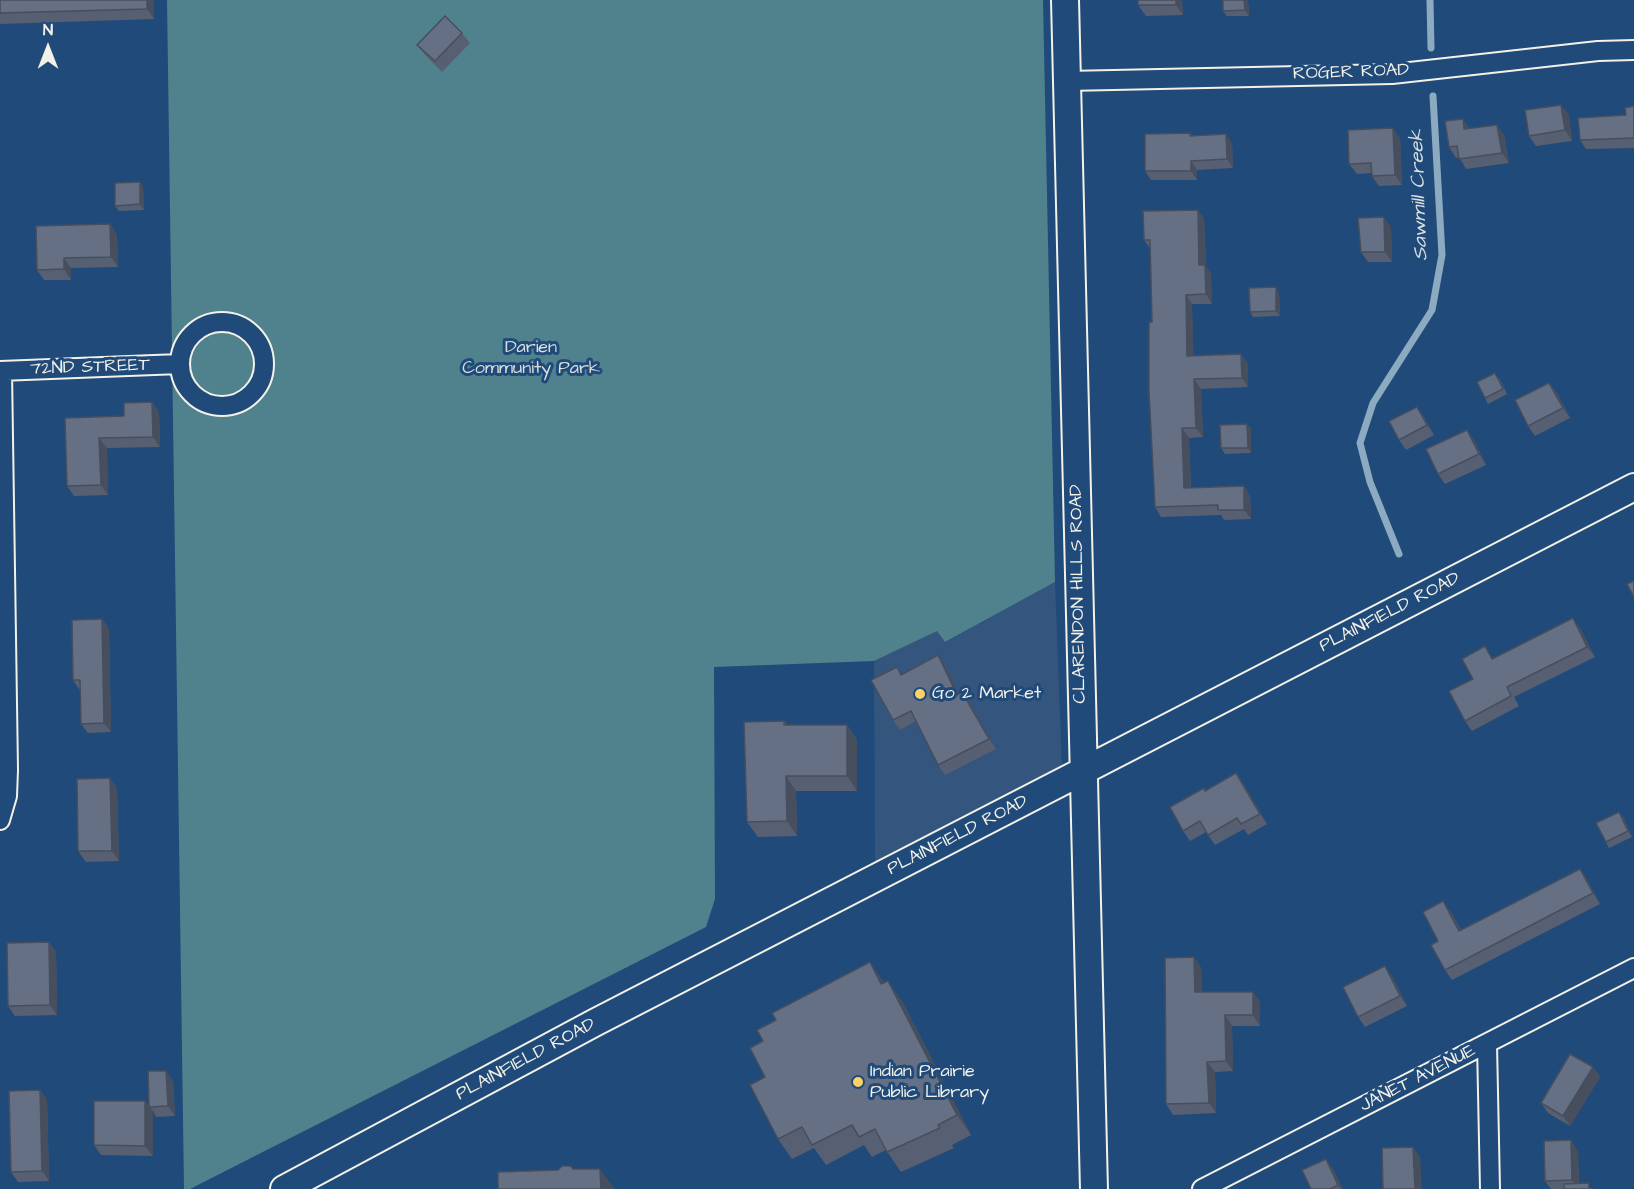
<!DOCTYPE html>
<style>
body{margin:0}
#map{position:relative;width:1634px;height:1189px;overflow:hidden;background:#1f4a7a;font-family:"Architects Daughter",sans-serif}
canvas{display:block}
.north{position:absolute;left:18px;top:18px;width:60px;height:60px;-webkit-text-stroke:4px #1f4a7a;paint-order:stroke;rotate:0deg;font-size:16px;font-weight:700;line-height:24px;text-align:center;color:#f4f1e8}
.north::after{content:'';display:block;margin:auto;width:21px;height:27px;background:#f4f1e8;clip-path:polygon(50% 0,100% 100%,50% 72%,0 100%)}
</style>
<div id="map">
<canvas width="1634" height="1189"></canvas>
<div class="north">N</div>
</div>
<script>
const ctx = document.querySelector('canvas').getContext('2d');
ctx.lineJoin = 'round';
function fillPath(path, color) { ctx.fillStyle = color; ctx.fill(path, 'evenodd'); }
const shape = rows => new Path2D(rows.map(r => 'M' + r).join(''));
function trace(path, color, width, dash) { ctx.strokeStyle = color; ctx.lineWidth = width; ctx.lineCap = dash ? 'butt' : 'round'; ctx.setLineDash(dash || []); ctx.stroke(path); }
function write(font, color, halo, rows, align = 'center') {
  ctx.font = font + ' "Architects Daughter",sans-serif'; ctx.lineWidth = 6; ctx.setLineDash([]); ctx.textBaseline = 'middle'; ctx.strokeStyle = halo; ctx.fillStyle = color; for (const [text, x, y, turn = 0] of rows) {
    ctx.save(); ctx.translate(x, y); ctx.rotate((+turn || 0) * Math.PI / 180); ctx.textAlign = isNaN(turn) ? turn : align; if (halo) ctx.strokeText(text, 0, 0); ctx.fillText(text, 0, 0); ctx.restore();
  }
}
fillPath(shape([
 [1055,582,1062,769,875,869,874,661,937,630,946,642]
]), '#34557d');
fillPath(shape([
 [167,0,1043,0,1055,582,945,642,937,631,874,661,714,667,715,899,706,927,190,1189,184,1189]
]), '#50828d');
trace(shape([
 [1430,0,1431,48],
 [1399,554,1370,482,1360,443,1373,403,1432,310,1442,255,1433,96]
]), '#8dabc0', 7);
const street = shape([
 [1067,81,1392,74,1598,51,1634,50],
 '180 364a42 42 0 1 1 84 0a42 42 0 1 1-84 0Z',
 [0,371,180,364],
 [0,820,7,796,8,770,2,371],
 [1487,1044,1490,1189],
 [1202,1189,1634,968]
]);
const secondary = shape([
 [1065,0,1094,1189],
 [284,1189,596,1022,1634,487]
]);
trace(street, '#f4f1e8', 22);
trace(secondary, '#f4f1e8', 30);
trace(street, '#1f4a7a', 18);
trace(secondary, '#1f4a7a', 26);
fillPath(shape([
 [0,0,154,0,154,19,0,24],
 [1138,0,1182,0,1183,15,1146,16,1138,5],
 [1223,0,1248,0,1249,16,1227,16,1223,11],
 [462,33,470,43,442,72,425,55,417,45],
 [1561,105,1569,115,1572,141,1536,146,1529,136],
 [1634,106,1634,148,1586,149,1580,140,1626,115],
 [1463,119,1469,129,1504,135,1509,163,1466,169,1459,157,1456,158,1449,147],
 [1190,133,1192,135,1232,143,1233,168,1197,170,1197,180,1151,180,1145,171],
 [1400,138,1402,185,1379,186,1372,176,1372,173,1357,174,1349,164],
 [140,182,143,187,144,210,119,211,115,206],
 [1198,210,1204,219,1206,266,1211,274,1212,304,1192,304,1193,356,1241,354,1248,364,1248,387,1201,389,1203,437,1189,438,1191,488,1244,486,1250,496,1251,519,1224,520,1221,515,1161,517,1155,507,1152,322,1150,248,1144,240],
 [110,224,117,235,118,267,71,268,71,280,44,280,37,270],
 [1391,227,1392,262,1368,262,1361,252],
 [1279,293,1280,316,1253,317,1250,312],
 [1499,378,1507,394,1488,404,1485,398],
 [1549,383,1557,393,1570,418,1535,436,1528,426],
 [152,402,159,413,160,447,107,448,108,495,74,496,67,486,65,418,124,416],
 [1417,407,1424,417,1434,435,1406,450,1399,440],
 [1247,424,1251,429,1251,453,1225,454,1221,448],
 [1474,440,1486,465,1445,484,1438,474],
 [102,619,109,629,111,732,88,733,81,724,81,689,79,689,73,680],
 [1580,628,1595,657,1514,697,1519,706,1472,731,1465,721,1473,679,1493,658],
 [938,655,945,665,959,694,969,702,996,749,945,775,938,765,916,721,900,730,893,720,902,675],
 [784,721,787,725,847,725,857,740,857,791,796,791,797,836,758,837,747,822],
 [1243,783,1267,824,1248,835,1244,829,1215,845,1206,832,1190,841,1183,831,1206,791],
 [117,788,119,861,86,862,78,851],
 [1619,812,1623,817,1632,837,1609,848,1606,842],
 [1580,869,1587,879,1600,904,1452,980,1445,970,1438,941,1451,912,1461,930],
 [49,942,56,952,57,1015,15,1016,8,1006],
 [1201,967,1202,992,1253,992,1260,1002,1260,1026,1232,1026,1233,1071,1215,1072,1216,1113,1173,1115,1166,1104],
 [1392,976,1407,1006,1365,1027,1358,1017],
 [884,982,902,1001,971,1135,952,1145,954,1148,901,1172,886,1150,872,1157,864,1145,826,1165,814,1148,792,1159,778,1139,765,1077],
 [1593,1067,1600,1077,1570,1126,1548,1113,1541,1103],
 [173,1081,175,1116,156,1117,153,1111,153,1156,101,1155,94,1145,145,1101,149,1107],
 [40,1090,47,1100,49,1181,18,1182,11,1172],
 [1578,1151,1579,1184,1593,1189,1551,1189,1545,1181],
 [1333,1169,1343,1189,1311,1189]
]), '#576072');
fillPath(shape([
 [147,0,154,0,154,19,147,9],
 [1176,0,1182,0,1183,15,1176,5],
 [1244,0,1248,0,1249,16,1245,10],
 [1561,105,1569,115,1572,141,1565,130],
 [1463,119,1470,129,1464,129],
 [1497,125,1504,135,1509,163,1502,153],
 [1393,128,1400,138,1402,185,1395,175],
 [1226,134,1232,143,1233,168,1227,159],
 [1191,161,1197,170,1197,180,1191,171],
 [140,182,143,187,144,210,140,204],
 [1198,210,1204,219,1206,266,1211,274,1212,304,1206,294,1199,265],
 [1384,217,1391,227,1392,262,1385,252],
 [110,224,117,235,118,267,111,257],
 [64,258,71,268,71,280,64,269],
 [1276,287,1279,293,1280,316,1276,311],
 [1186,295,1192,304,1194,365,1187,356],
 [1241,354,1248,364,1248,387,1242,378],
 [1194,379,1201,389,1203,437,1196,428],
 [1549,383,1557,393,1570,418,1563,408],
 [152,402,159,413,160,447,153,437],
 [1417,407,1424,417,1434,435,1427,425],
 [1247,424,1251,429,1251,453,1248,448],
 [1182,428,1189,438,1191,498,1184,488],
 [1467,430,1474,440,1486,465,1479,454],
 [99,438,107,448,108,495,101,485],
 [1244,486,1250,496,1251,519,1244,510],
 [1573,618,1580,628,1595,657,1587,647],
 [102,619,109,629,111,732,104,723],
 [938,655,945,665,964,704,957,695],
 [962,692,969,702,996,749,989,739],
 [847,725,857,740,857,791,847,776],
 [1236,773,1243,783,1267,824,1260,814],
 [786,776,796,791,797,836,787,821],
 [110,778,117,788,119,861,112,851],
 [1619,812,1623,817,1632,837,1628,831],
 [1580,869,1587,879,1600,904,1593,893],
 [1443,901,1451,912,1466,941,1459,931],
 [49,942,56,952,57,1015,50,1005],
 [1194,957,1201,967,1203,1002,1195,992],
 [870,962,884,982,895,1004,881,984],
 [1385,966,1392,976,1407,1006,1400,996],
 [888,981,902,1001,971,1135,957,1115],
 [1253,992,1260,1002,1260,1026,1253,1015],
 [1225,1015,1232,1026,1233,1071,1226,1061],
 [1207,1062,1215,1072,1216,1113,1209,1103],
 [1593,1067,1600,1077,1570,1126,1563,1116],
 [166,1071,173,1081,175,1116,168,1106],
 [40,1090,47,1100,49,1181,42,1171],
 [145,1101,153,1111,153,1156,145,1146],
 [1571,1140,1578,1151,1579,1189,1572,1180],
 [1413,1147,1420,1157,1422,1189,1415,1189],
 [1326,1159,1333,1169,1343,1189,1341,1189,1338,1185],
 [600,1169,614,1188,614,1189,601,1189]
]), '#474e5d');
const building = shape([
 [0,0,147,0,147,9,0,13,0,0],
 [1138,0,1176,0,1176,5,1138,5,1138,0],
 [1223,0,1244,0,1245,10,1223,11,1223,0],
 [445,16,462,33,435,61,417,45,445,16],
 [1561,105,1565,130,1529,136,1525,110,1561,105],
 [1634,106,1634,138,1580,140,1578,118,1626,115,1625,108,1634,106],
 [1463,119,1464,129,1497,125,1502,153,1459,159,1457,146,1449,147,1445,121,1463,119],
 [1393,128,1395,175,1372,176,1371,163,1349,164,1348,130,1393,128],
 [1190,133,1190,136,1226,134,1227,159,1191,161,1191,171,1145,171,1145,134,1190,133],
 [140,182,140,204,115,206,115,183,140,182],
 [1198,210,1199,265,1205,265,1206,294,1186,295,1187,356,1241,354,1242,378,1194,379,1196,428,1182,428,1184,488,1244,486,1244,510,1218,510,1218,505,1155,507,1149,392,1149,322,1152,322,1150,240,1144,240,1143,211,1198,210],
 [1384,217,1385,252,1361,252,1358,218,1384,217],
 [110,224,111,257,64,258,64,269,37,270,36,226,110,224],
 [1276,287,1276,311,1250,312,1249,288,1276,287],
 [1495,373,1503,389,1485,398,1477,382,1495,373],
 [1549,383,1563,408,1528,426,1515,400,1549,383],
 [152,402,153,437,99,438,101,485,67,486,65,418,124,416,124,403,152,402],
 [1417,407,1427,425,1399,440,1389,421,1417,407],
 [1247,424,1248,448,1221,448,1220,425,1247,424],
 [1467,430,1479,454,1438,474,1426,449,1467,430],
 [1634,581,1634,597,1627,584,1634,581],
 [1573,618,1587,647,1507,687,1511,696,1465,721,1449,691,1473,679,1462,659,1485,646,1492,659,1573,618],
 [102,619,104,723,81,724,80,680,73,680,72,620,102,619],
 [938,655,957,695,962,692,989,739,938,765,911,711,893,720,871,680,897,667,901,675,938,655],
 [784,721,784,725,847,725,847,776,786,776,787,821,747,822,744,722,784,721],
 [1236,773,1260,814,1241,824,1237,818,1208,835,1200,821,1183,831,1170,807,1204,788,1205,791,1236,773],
 [110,778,112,851,78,851,77,779,110,778],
 [1619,812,1628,831,1606,842,1596,823,1619,812],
 [1580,869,1593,893,1445,970,1431,945,1438,941,1423,912,1443,901,1459,931,1580,869],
 [49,942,50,1005,8,1006,7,943,49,942],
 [1194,957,1195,992,1253,992,1253,1015,1225,1015,1226,1061,1207,1062,1209,1103,1166,1104,1165,958,1194,957],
 [870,962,881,984,888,981,957,1115,938,1125,940,1128,887,1152,875,1129,859,1137,852,1125,812,1145,802,1127,778,1139,750,1085,765,1077,750,1048,763,1041,757,1030,776,1020,772,1013,870,962],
 [1385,966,1400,996,1358,1017,1343,987,1385,966],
 [1570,1054,1593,1067,1563,1116,1541,1103,1570,1054],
 [148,1071,166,1071,168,1106,149,1107,148,1071],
 [40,1090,42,1171,11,1172,9,1091,40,1090],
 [94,1101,145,1101,145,1146,94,1145,94,1101],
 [1571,1140,1572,1180,1545,1181,1544,1141,1571,1140],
 [1413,1147,1415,1189,1383,1189,1382,1148,1413,1147],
 [1326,1159,1338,1185,1330,1189,1311,1189,1302,1170,1326,1159],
 [562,1166,571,1166,573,1169,600,1169,601,1189,498,1189,498,1172,558,1170,562,1166],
 [1589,1183,1589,1189,1564,1189,1564,1184,1589,1183]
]);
fillPath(building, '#657085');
trace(building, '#474e5d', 1.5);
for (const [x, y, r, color] of [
 [920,694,6,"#ffd166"],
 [858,1082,6,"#ffd166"]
]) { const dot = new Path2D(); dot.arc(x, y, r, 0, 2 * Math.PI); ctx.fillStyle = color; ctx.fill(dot); trace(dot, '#1f4a7a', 2); }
write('18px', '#f4f1e8', '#1f4a7a', [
 ["ROGER ROAD",1351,73,-2],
 ["72ND STREET",90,368,-2],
 ["CLARENDON HILLS ROAD",1079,594,-91],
 ["PLAINFIELD ROAD",1390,613,-27],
 ["PLAINFIELD ROAD",958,836,-27],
 ["PLAINFIELD ROAD",526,1060,-28],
 ["JANET AVENUE",1418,1079,-27]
]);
write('18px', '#dbe0da', '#1f4a7a', [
 ["Darien",531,348],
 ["Community Park",531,369]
]);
write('18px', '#f4f1e8', '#1f4a7a', [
 ["Go 2 Market",932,694],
 ["Indian Prairie",870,1072],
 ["Public Library",870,1093]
], 'left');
write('italic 20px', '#dadfde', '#1f4a7a', [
 ["Sawmill Creek",1420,195,-92]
]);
</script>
